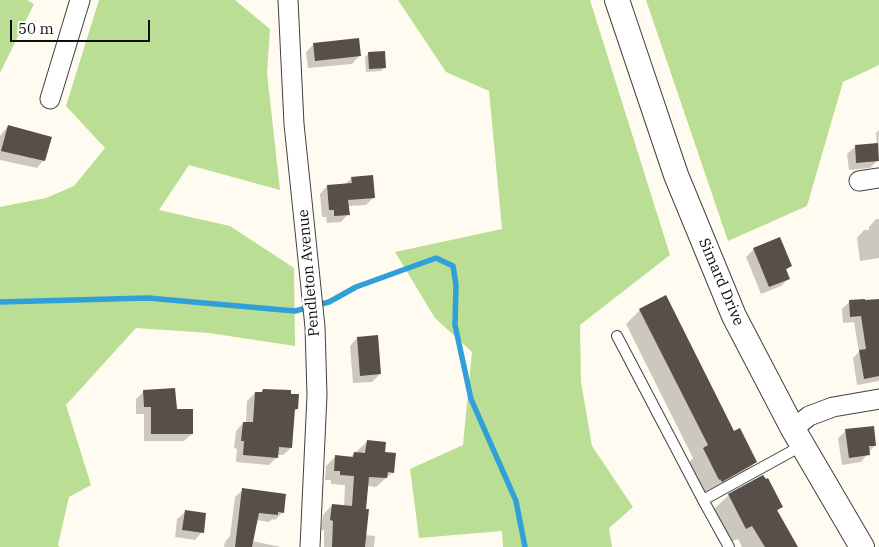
<!DOCTYPE html>
<style>
body{margin:0}
#map{position:relative;width:879px;height:547px;overflow:hidden;background:#fffbf0;font-family:"IBM Plex Serif",serif}
canvas{display:block}
.scale{position:absolute;left:10px;top:20px;width:140px;height:22px;box-sizing:border-box;border:2px solid #0e0e0e;border-top:0;padding-left:6px;font-size:15px;line-height:18px;white-space:nowrap;color:#0e0e0e;-webkit-text-stroke:4px #fff;paint-order:stroke}
</style>
<div id="map">
<canvas width="879" height="547"></canvas>
<div class="scale">50 m</div>
</div>
<script>
const ctx = document.querySelector('canvas').getContext('2d');
ctx.lineJoin = 'round';
function fillPath(path, color) { ctx.fillStyle = color; ctx.fill(path, 'evenodd'); }
const shape = rows => new Path2D(rows.map(r => 'M' + r).join(''));
function trace(path, color, width, dash) { ctx.strokeStyle = color; ctx.lineWidth = width; ctx.lineCap = dash ? 'butt' : 'round'; ctx.setLineDash(dash || []); ctx.stroke(path); }
function write(font, color, halo, rows, align = 'center') {
  ctx.font = font + ' "IBM Plex Serif",serif'; ctx.lineWidth = 5; ctx.setLineDash([]); ctx.textBaseline = 'middle'; ctx.strokeStyle = halo; ctx.fillStyle = color; for (const [text, x, y, turn = 0] of rows) {
    ctx.save(); ctx.translate(x, y); ctx.rotate((+turn || 0) * Math.PI / 180); ctx.textAlign = isNaN(turn) ? turn : align; if (halo) ctx.strokeText(text, 0, 0); ctx.fillText(text, 0, 0); ctx.restore();
  }
}
fillPath(shape([
 [0,0,27,0,34,4,0,73],
 [99,0,235,0,270,29,267,73,280,190,189,165,159,210,230,226,294,268,295,346,209,333,136,328,66,405,91,485,69,497,58,545,60,547,0,547,0,207,46,198,74,186,105,148,66,106],
 [398,0,590,0,670,255,580,325,581,382,592,446,633,507,609,528,612,547,503,547,502,531,419,538,410,469,463,445,472,352,435,318,395,252,502,229,489,91,446,72],
 [646,0,879,0,879,65,843,82,807,206,728,241]
]), '#badf94');
fillPath(shape([
 [314,44,359,56,352,64,308,68,306,52],
 [369,53,385,67,381,71,366,72,365,57],
 [8,126,44,160,37,168,0,160,0,136],
 [879,130,878,160,870,168,849,170,847,154,855,147,877,145,876,133],
 [352,178,374,197,366,205,348,206,348,214,341,222,327,223,326,217,322,217,320,194,327,186,345,184],
 [876,219,879,219,879,258,860,261,857,238,864,230,869,230,869,227],
 [754,249,791,266,785,271,788,279,781,286,761,294,746,257],
 [879,300,879,381,857,385,853,358,859,352,854,322,843,323,842,309,849,302],
 [640,310,756,462,741,476,707,495,706,492,704,493,689,463,693,458,626,324],
 [357,338,380,374,372,382,353,383,350,346],
 [263,390,290,395,297,409,294,412,291,448,283,455,277,455,277,457,269,465,236,462,237,449,234,448,236,431,243,423,246,423,247,401,255,393,260,393],
 [143,392,176,410,192,434,184,441,144,441,144,414,136,414,136,399],
 [846,431,875,445,861,462,842,465,838,438],
 [367,442,384,453,393,472,376,487,367,486,365,510,365,535,375,536,374,547,324,547,324,530,321,530,323,515,332,505,344,506,345,485,331,484,331,480,325,480,326,466,336,456,350,458,354,453,357,454,357,451],
 [243,490,283,512,275,520,272,519,269,522,256,520,252,541,281,547,224,547,225,542,230,536,235,497],
 [729,495,781,507,776,512,797,547,742,547,738,539,731,542,714,509],
 [185,512,202,532,195,540,175,537,177,519]
]), '#0003');
trace(shape([
 [0,302,148,298,295,311,329,302,356,287,436,258,453,266,456,285,455,325,471,399,516,501,525,547]
]), '#31a0d8', 5.5);
fillPath(shape([
 [359,38,361,56,315,61,313,43],
 [385,51,386,68,369,69,368,52],
 [8,125,52,137,45,161,1,151],
 [878,143,879,161,856,163,855,145],
 [373,175,375,198,348,200,350,215,334,216,334,210,329,210,327,185,352,183,351,177],
 [780,237,792,266,786,269,790,279,769,287,753,248],
 [666,295,734,431,740,428,757,462,722,482,720,479,719,480,703,448,708,445,639,309],
 [865,299,865,300,879,299,879,376,864,379,859,350,866,349,861,316,850,317,849,300],
 [378,335,381,374,360,376,357,337],
 [175,388,177,409,193,409,193,434,151,434,151,407,144,407,143,390],
 [263,389,291,390,291,394,299,394,298,409,295,409,292,448,279,447,278,458,243,455,244,441,241,441,243,422,253,422,255,392,262,392],
 [874,426,876,446,869,446,870,455,849,458,845,429],
 [367,440,386,442,385,452,396,453,394,473,388,472,387,478,369,477,366,509,369,509,365,547,332,547,333,521,330,520,332,504,352,506,354,476,340,475,340,471,334,471,335,455,353,457,354,452,365,453],
 [763,475,766,479,768,478,783,507,777,510,798,547,765,547,752,526,746,529,728,494],
 [242,488,286,494,284,513,278,512,278,515,259,513,252,547,235,547],
 [185,510,206,513,204,533,182,530]
]), '#584e4a');
const service = shape([
 [617,336,703,500,803,445],
 [703,500,729,547]
]);
const minor = shape([
 [288,0,294,124,315,327,317,395,310,547],
 [50,99,80,0],
 [859,181,879,178],
 [793,429,809,416,833,407,879,399]
]);
const tertiary = shape([
 [617,0,676,175,734,316,793,429,862,547]
]);
trace(service, '#414141', 12);
trace(minor, '#414141', 21);
trace(tertiary, '#414141', 26);
trace(service, '#fff', 10);
trace(minor, '#fff', 19);
trace(tertiary, '#fff', 24);
write('15px', '#0e0e0e', '#fff', [
 ["Pendleton Avenue",309,273,-95],
 ["Simard Drive",721,282,67]
]);
</script>
